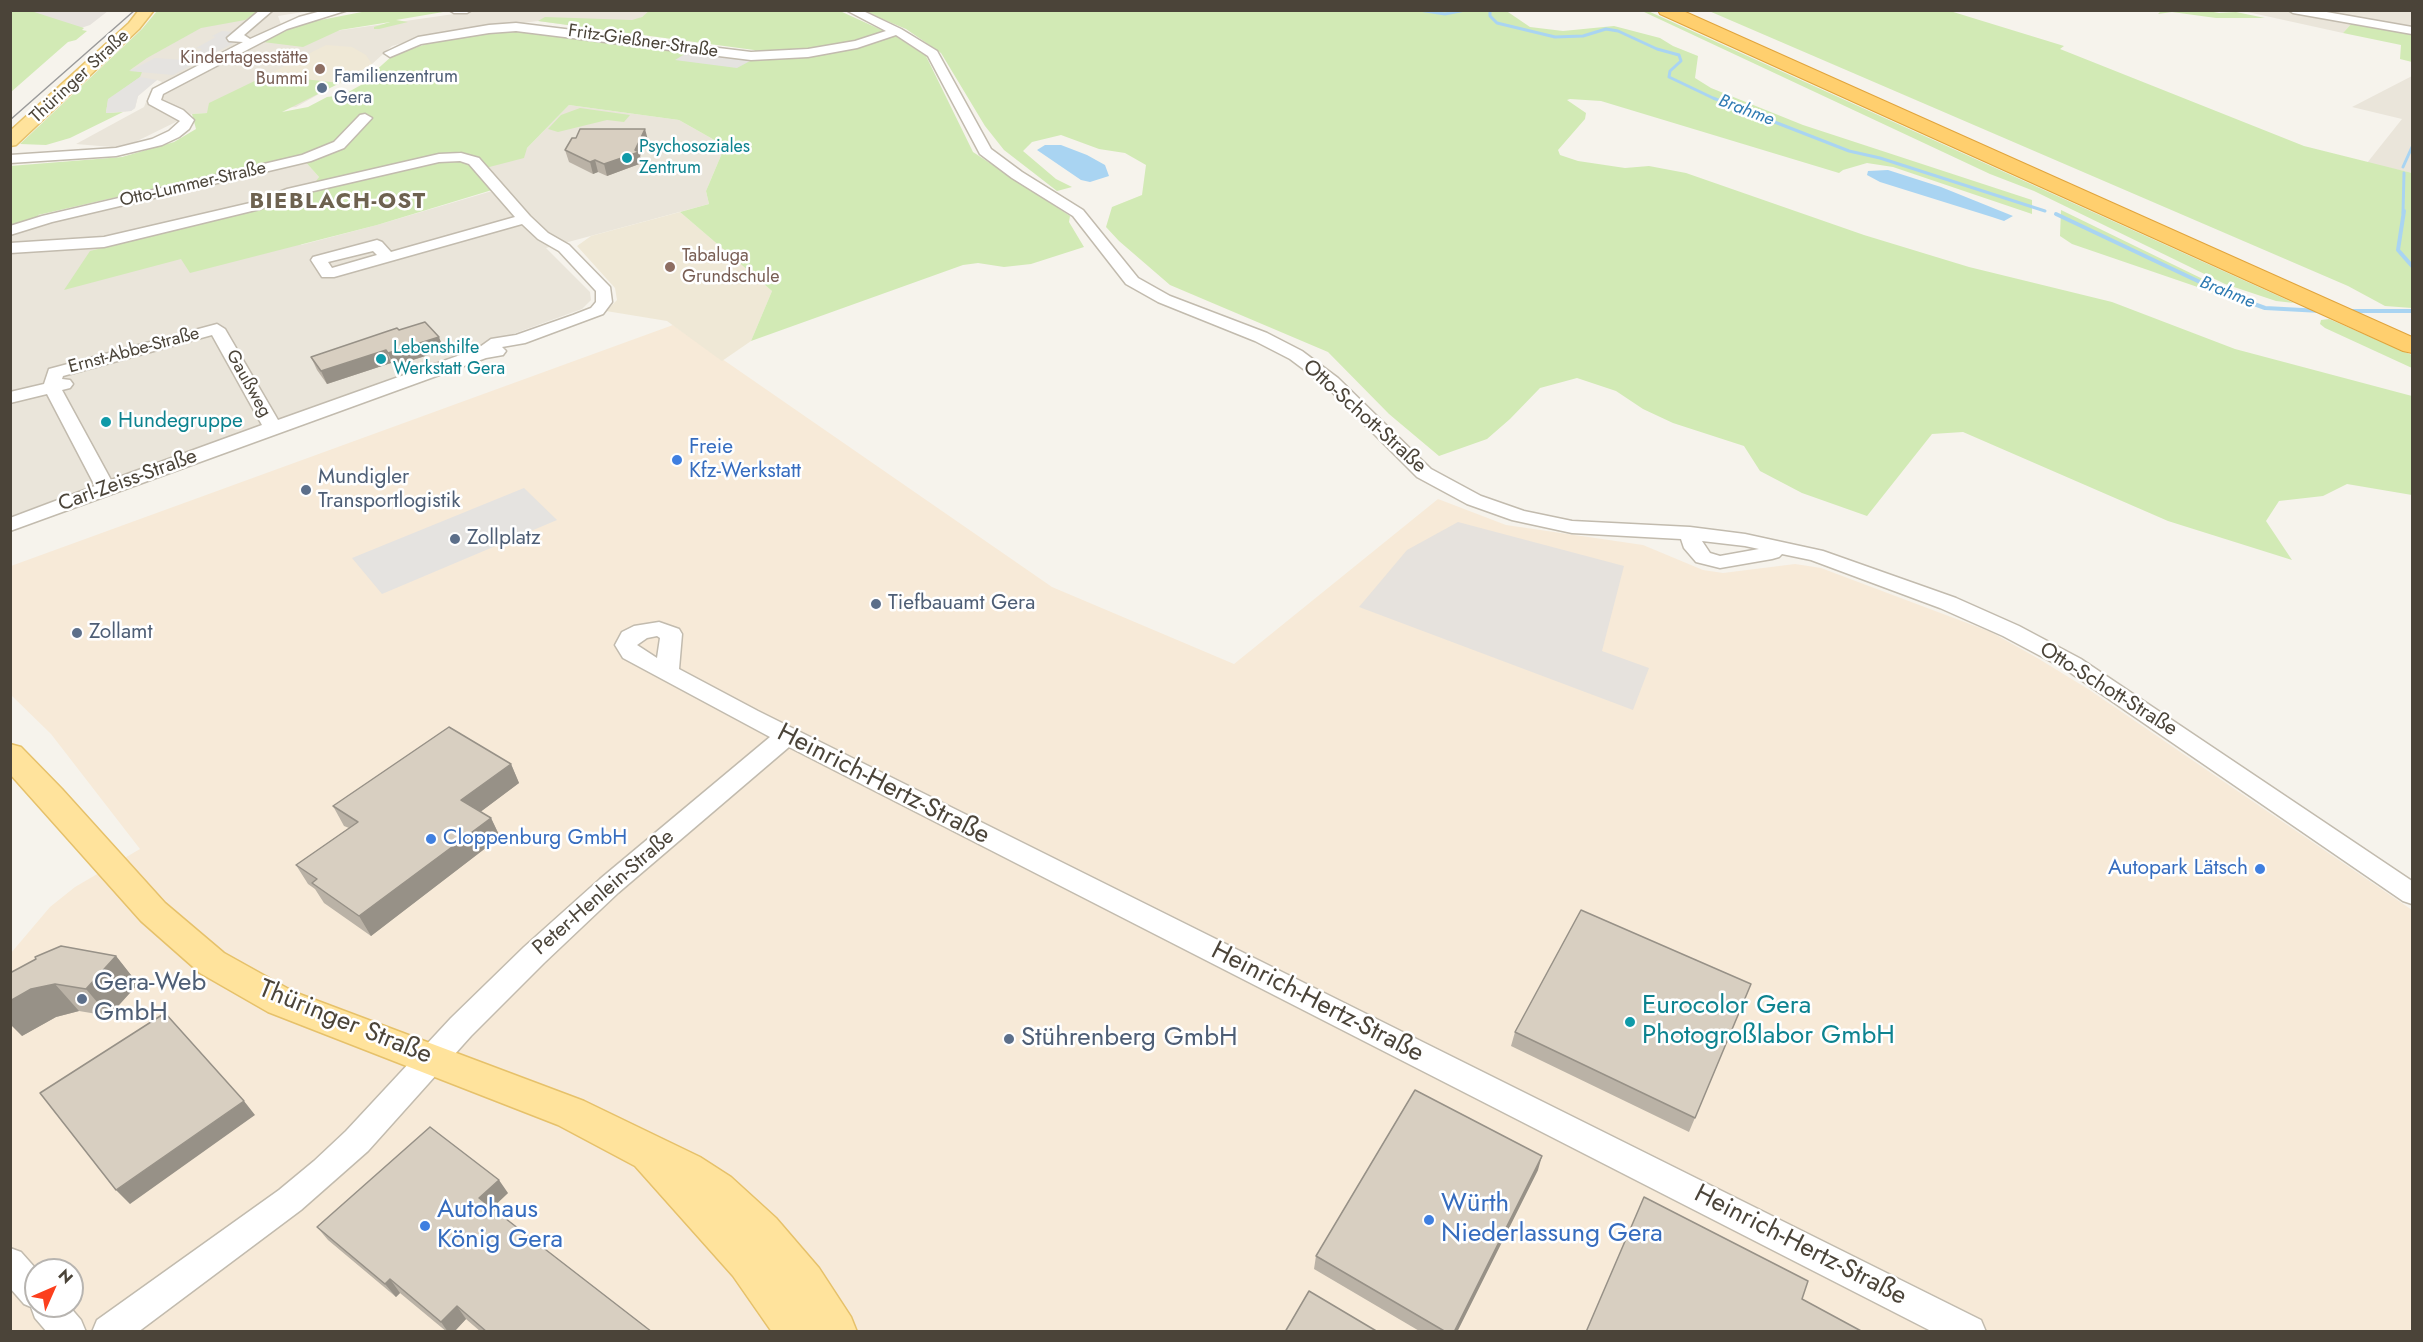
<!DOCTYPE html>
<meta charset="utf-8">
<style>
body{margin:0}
#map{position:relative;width:2423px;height:1342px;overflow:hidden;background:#f6f3ec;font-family:Jost,sans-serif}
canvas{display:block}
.frame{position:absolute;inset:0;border:12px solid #4b4439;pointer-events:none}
.north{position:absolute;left:24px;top:1258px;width:60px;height:60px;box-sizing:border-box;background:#fff;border:2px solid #b7b4b0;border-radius:50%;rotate:45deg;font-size:16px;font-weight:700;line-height:24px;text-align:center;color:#4b4439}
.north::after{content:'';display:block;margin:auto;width:21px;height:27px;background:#fc3f1d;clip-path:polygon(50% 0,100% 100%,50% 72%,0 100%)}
</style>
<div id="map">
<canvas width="2423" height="1342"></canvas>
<div class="frame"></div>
<div class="north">N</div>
</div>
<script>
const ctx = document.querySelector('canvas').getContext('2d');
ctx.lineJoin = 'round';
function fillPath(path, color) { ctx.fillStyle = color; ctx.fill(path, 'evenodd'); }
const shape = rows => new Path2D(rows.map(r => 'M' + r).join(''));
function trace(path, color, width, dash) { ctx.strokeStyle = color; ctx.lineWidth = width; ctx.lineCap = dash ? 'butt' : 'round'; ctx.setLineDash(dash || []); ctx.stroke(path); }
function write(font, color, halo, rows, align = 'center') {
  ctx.font = font + ' Jost,sans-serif'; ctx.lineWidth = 5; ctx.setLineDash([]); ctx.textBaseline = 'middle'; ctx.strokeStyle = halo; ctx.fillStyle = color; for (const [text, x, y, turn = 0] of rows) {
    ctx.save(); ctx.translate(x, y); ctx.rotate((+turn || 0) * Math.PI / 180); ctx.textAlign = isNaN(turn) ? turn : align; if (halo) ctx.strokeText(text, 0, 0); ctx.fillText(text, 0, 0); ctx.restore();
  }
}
fillPath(shape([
 [182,11,309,11,278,16,286,38,475,11,650,11,642,17,613,31,538,21,435,34,392,46,372,64,296,107,192,114,123,148,76,144,144,107,150,92,162,82,157,80,138,96,135,108,131,111,106,113,109,73],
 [2243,11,2412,11,2412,33,2352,23,2343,33],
 [2412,76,2412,173,2367,163,2402,119,2352,107],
 [569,105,679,120,725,146,706,191,709,204,546,248,590,292,591,300,582,309,11,516,11,228,39,218,37,216,285,159,288,161,302,158,319,177,301,245,377,225,492,191,474,171,527,148]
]), '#eae5da');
fillPath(shape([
 [673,325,1052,587,1234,664,1438,499,1506,525,1643,545,1703,570,1723,573,1795,564,1821,568,1991,632,2039,659,2088,689,2412,910,2412,1331,11,1332,11,953,50,907,75,887,140,849,51,734,11,695,11,566],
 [36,1270,72,1270,72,1306,36,1306]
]), '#f7ead8');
fillPath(shape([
 [26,11,108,11,90,25,75,30],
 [1458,522,1624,566,1602,651,1649,668,1633,710,1359,607,1407,550]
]), '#e6e2dd');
fillPath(shape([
 [326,45,352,47,366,55,372,64,340,83,267,75],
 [680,212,772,291,751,341,722,361,667,321,606,311,617,300,615,288,577,246,591,236]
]), '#efe8d6');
fillPath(shape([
 [11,10,31,11,84,28,82,30,87,31,76,40,68,42,11,92],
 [650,10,840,11,897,37,926,56,973,152,1070,216,1069,222,1084,247,1031,264,1004,267,978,263,963,265,751,341,772,291,680,212,709,204,706,191,725,146,679,120,569,105,527,148,524,158,474,171,492,190,377,225,190,273,181,259,64,290,90,251,264,208,307,194,319,177,302,158,287,161,284,159,38,215,40,218,11,228,10,166,122,157,174,142,196,129,192,114,207,113,209,103,267,75,340,83,282,112,308,107,327,97,343,95,379,75,373,73,392,56,426,44,489,32,523,30,717,56,764,59,754,50,538,21,545,17,632,20,642,17],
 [1505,10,1530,27,1563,31,1614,26,1660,38,1673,46,1698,56,1695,78,1711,88,1803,125,2032,200,2032,214,1893,167,1867,163,1843,170,1839,173,1601,101,1570,99,1567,100,1586,113,1585,119,1558,150,1560,155,1578,161,1625,168,1649,166,1686,173,1864,235,1969,267,2112,302,2235,349,2412,396,2412,495,2347,484,2323,496,2279,501,2266,521,2292,560,2168,521,1963,432,1932,434,1867,516,1802,493,1760,471,1744,446,1673,423,1643,409,1616,391,1577,378,1540,388,1510,419,1487,439,1439,456,1389,414,1328,352,1170,285,1119,241,1106,227,1112,207,1142,195,1146,165,1125,153,1099,149,1061,135,1032,142,1023,151,1056,179,1072,187,1057,191,1004,150,985,126,941,53,906,29,863,11],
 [2203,10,2219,13,2236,12,2265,18,2216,18,2172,12,2158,14,2161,11],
 [157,11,259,11,245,20,201,28,147,58,130,70,142,72,140,77,108,100,106,113,123,112,70,138,46,145,20,144,142,29],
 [367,11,449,11,396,20,408,22,379,29,374,29,374,27,390,22,340,30,303,47,263,42,300,24],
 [1642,11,1648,11,2294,303,2276,301,2225,284,2034,191,1990,174],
 [1709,11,1950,11,2064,46,2060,49,2304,146,2412,173,2412,308,2385,306,2348,286],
 [2352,23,2412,33,2412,62,2400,59,2401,45,2343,33],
 [580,108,630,115,624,122,607,120,558,132,548,129,561,115],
 [2061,210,2209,282,2257,302,2253,306,2072,244,2060,236],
 [2329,319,2412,355,2412,368,2325,328,2320,324,2321,320]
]), '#d2eab5');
fillPath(shape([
 [222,31,247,33,245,37,173,75,129,71,155,58,184,60,202,49,196,48,216,37,212,36],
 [688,52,736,59,750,61,737,68,675,60],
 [140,77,157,80,138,96,135,108,131,111,106,113,108,99],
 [524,488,557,520,382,594,352,558]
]), '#e5e3e0');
fillPath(shape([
 [1045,145,1061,145,1087,155,1105,165,1109,176,1090,182,1081,180,1037,150],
 [1888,170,1941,187,2013,216,2004,221,1992,217,1880,182,1867,175,1868,171]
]), '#a9d4f2');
trace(shape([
 [1419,10,1445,14,1465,10],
 [1490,10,1490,16,1497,23,1555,37,1583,36,1606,29,1618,31,1657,49,1679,55,1681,61,1670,71,1669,77,1713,98,1849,151,1880,158,2045,211],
 [2403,167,2412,147],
 [2403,213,2404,173]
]), '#a9d4f2', 3);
trace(shape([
 [2404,211,2398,250,2412,266],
 [2056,214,2221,292,2265,308,2321,311],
 [2348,311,2412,311]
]), '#a9d4f2', 4);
const minor = shape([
 [260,10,273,10,244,35,250,39,299,17,325,10,348,10,287,29,163,94,161,100,183,110,194,120,189,129,179,137,162,145,116,156,10,163,10,155,116,148,152,139,169,131,180,121,149,104,148,101,153,89,243,42,229,41,227,38,260,10],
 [449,10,472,10,467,13,454,13,449,10],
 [846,10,861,10,901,29,937,51,991,149,1022,172,1083,210,1138,278,1170,296,1267,333,1302,351,1338,378,1431,469,1481,496,1524,511,1572,521,1690,527,1745,534,1823,551,1956,598,2019,626,2081,659,2412,881,2412,904,2403,901,2065,669,2003,636,1940,608,1811,560,1782,554,1779,557,1772,559,1720,568,1696,562,1684,548,1681,539,1572,533,1512,520,1467,504,1417,477,1326,386,1290,359,1255,341,1158,302,1126,284,1073,216,1012,178,980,154,928,56,896,35,857,48,808,57,751,60,516,31,489,33,421,44,390,57,384,53,418,37,489,25,516,23,751,52,808,49,855,41,886,31,846,10],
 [1702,541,1745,546,1759,549,1720,556,1710,553,1702,541],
 [2288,10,2315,10,2412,27,2412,34,2293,13,2288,10],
 [365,114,372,118,344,148,311,161,52,222,10,235,10,226,42,216,302,155,334,142,360,115,365,114],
 [461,153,479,158,530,216,548,233,569,245,610,287,612,302,603,314,525,343,502,347,506,351,503,355,486,358,10,531,10,518,95,486,47,394,10,403,10,392,44,384,49,369,217,324,225,329,278,420,477,349,491,339,516,335,573,315,591,308,596,302,596,291,559,251,538,239,522,224,334,277,322,277,311,260,313,257,377,240,382,242,391,252,515,217,469,164,460,161,439,162,292,196,260,209,104,247,10,253,10,243,104,237,250,203,287,189,439,154,461,153],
 [373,251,377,255,332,268,328,262,373,251],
 [212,335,262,425,111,480,62,390,70,388,73,384,70,380,62,379,63,376,212,335],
 [659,622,679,629,682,634,679,669,758,711,1981,1320,1986,1332,1933,1332,789,747,618,893,544,963,471,1036,368,1151,301,1210,138,1332,92,1332,97,1320,279,1190,314,1161,346,1131,451,1018,524,947,600,879,770,737,623,658,615,645,622,632,634,626,659,622],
 [657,636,660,638,657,658,637,645,647,638,657,636],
 [10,1248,21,1252,37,1270,36,1306,69,1306,81,1320,86,1332,47,1332,35,1318,31,1307,24,1304,10,1288,10,1248]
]);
const major = shape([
 [139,10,154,10,139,29,16,145,10,146,10,131,129,23,139,10],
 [10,744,21,747,62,789,165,903,224,953,294,992,584,1101,700,1157,731,1177,776,1218,819,1268,851,1317,857,1332,772,1332,733,1276,635,1166,558,1125,268,1012,200,973,141,921,10,774,10,744]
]);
const highway = shape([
 [1658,10,1681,10,2412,337,2412,353,2403,351,1660,14,1658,10]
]);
trace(minor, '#c2bbae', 3);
trace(major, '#e6c16a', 3);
trace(highway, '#e0a43c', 2);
fillPath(minor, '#fff');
fillPath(major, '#ffe39c');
fillPath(highway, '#ffcf6e');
trace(shape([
 [10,120,135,10]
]), '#9a9a9a', 1.5);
fillPath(shape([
 [648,140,640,156,642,163,607,176,598,172,593,174,569,162,565,150],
 [399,330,444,350,394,366,391,363,327,384,317,370,311,357],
 [511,764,519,783,480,812,491,818,500,837,371,936,324,903,315,889,308,884,296,865,349,828,344,826,333,806],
 [116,956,138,984,109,1016,79,1011,56,1017,22,1036,36,959],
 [1751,984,1689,1132,1511,1046,1515,1032],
 [1538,1170,1457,1332,1421,1332,1314,1269,1316,1256],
 [508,1193,492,1208,652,1332,481,1332,466,1319,454,1332,447,1332,400,1293,396,1297,328,1240,317,1227]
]), '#bab2a6');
fillPath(shape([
 [645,129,648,140,640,156,642,163,607,176,604,164,635,150],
 [595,160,598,172,593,174,590,162],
 [439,337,444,350,394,366,388,353],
 [386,350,391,363,327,384,321,371],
 [511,764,519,783,471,819,461,800],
 [491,818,500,837,371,936,359,916],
 [116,956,138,984,109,1016,86,989],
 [55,984,79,1011,56,1017,22,1036,10,1024,10,1001,31,989],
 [244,1101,255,1115,130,1204,116,1190],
 [1542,1156,1538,1170,1457,1332,1454,1332],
 [499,1180,508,1193,488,1212,479,1198],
 [390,1279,400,1293,396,1297,385,1284],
 [457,1306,466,1319,454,1332,448,1332,441,1322]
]), '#979187');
const building = shape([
 [580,129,645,129,635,150,639,152,604,164,595,160,590,162,565,150,572,138,576,138,580,129],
 [425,322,439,337,388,353,386,350,321,371,311,357,397,328,399,330,425,322],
 [449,727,511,764,461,800,491,818,359,916,312,883,317,879,296,865,358,822,333,806,449,727],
 [1581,910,1751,984,1695,1118,1515,1032,1581,910],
 [61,946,116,956,86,989,55,984,31,989,10,1001,10,973,36,959,35,957,61,946],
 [165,1013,244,1101,116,1190,40,1093,165,1013],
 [1415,1090,1542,1156,1454,1332,1446,1332,1316,1256,1415,1090],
 [430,1127,499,1180,479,1198,652,1332,487,1332,457,1306,441,1322,390,1279,385,1284,317,1227,430,1127],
 [1644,1197,1808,1281,1802,1299,1863,1332,1586,1332,1644,1197],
 [1309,1291,1378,1332,1285,1332,1309,1291]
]);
fillPath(building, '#d8cfc1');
trace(building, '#979187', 1.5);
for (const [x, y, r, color] of [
 [320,69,6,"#8d6e63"],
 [322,88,6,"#5c6f8a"],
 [627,158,6,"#0f9aa8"],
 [670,267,6,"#8d6e63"],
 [381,359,6,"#0f9aa8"],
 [106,422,6,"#0f9aa8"],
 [677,460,6,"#3f7fe0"],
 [306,490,6,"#5c6f8a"],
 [455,539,6,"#5c6f8a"],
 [876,604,6,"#5c6f8a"],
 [77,633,6,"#5c6f8a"],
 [431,839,6,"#3f7fe0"],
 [2260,869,6,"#3f7fe0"],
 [82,999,6,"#5c6f8a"],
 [1630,1022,6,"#0f9aa8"],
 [1009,1039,6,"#5c6f8a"],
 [1429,1220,6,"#3f7fe0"],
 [425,1226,6,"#3f7fe0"]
]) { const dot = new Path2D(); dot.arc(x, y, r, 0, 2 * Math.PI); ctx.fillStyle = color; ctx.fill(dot); trace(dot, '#fff', 2); }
write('18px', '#4b4439', '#fff', [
 ["Fritz-Gießner-Straße",643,42,8],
 ["Thüringer Straße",80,77,-43],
 ["Otto-Lummer-Straße",193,185,-13],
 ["Ernst-Abbe-Straße",134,351,-15],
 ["Gaußweg",248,384,61]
]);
write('18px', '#785e54', '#fff', [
 ["Kindertagesstätte",308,59],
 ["Bummi",308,80],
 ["Tabaluga",682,257,"left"],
 ["Grundschule",682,278,"left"]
], 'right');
write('18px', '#4e5e75', '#fff', [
 ["Familienzentrum",334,78],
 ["Gera",334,99]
], 'left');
write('italic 18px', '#2e7ab2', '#fff', [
 ["Brahme",1746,111,21],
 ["Brahme",2227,293,22]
]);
write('18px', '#0d838f', '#fff', [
 ["Psychosoziales",639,148],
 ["Zentrum",639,169],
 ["Lebenshilfe",393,349],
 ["Werkstatt Gera",393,370]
], 'left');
write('21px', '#4b4439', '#fff', [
 ["Otto-Schott-Straße",1364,417,42],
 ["Carl-Zeiss-Straße",128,481,-20],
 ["Otto-Schott-Straße",2108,690,32],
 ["Peter-Henlein-Straße",604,893,-41]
]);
write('21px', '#0d838f', '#fff', [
 ["Hundegruppe",118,422]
], 'left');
write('21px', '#366cbe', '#fff', [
 ["Freie",689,448],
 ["Kfz-Werkstatt",689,472],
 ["Cloppenburg GmbH",443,839],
 ["Autopark Lätsch",2248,869,"right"]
], 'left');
write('21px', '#4e5e75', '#fff', [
 ["Mundigler",318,478],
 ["Transportlogistik",318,502],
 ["Zollplatz",467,539],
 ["Tiefbauamt Gera",888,604],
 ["Zollamt",89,633]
], 'left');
ctx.letterSpacing = '1.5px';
write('bold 22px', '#6e6250', '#fff', [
 ["BIEBLACH-OST",338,203]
]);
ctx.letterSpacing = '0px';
write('26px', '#4b4439', '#fff', [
 ["Heinrich-Hertz-Straße",883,785,27],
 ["Heinrich-Hertz-Straße",1317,1003,27],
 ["Thüringer Straße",345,1023,22],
 ["Heinrich-Hertz-Straße",1800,1246,27]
]);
write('26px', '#4e5e75', '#fff', [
 ["Gera-Web",94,984],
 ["GmbH",94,1014],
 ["Stührenberg GmbH",1021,1039]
], 'left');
write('26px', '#0d838f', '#fff', [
 ["Eurocolor Gera",1642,1007],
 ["Photogroßlabor GmbH",1642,1037]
], 'left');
write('26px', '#366cbe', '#fff', [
 ["Würth",1441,1205],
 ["Niederlassung Gera",1441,1235],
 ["Autohaus",437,1211],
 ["König Gera",437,1241]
], 'left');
</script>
